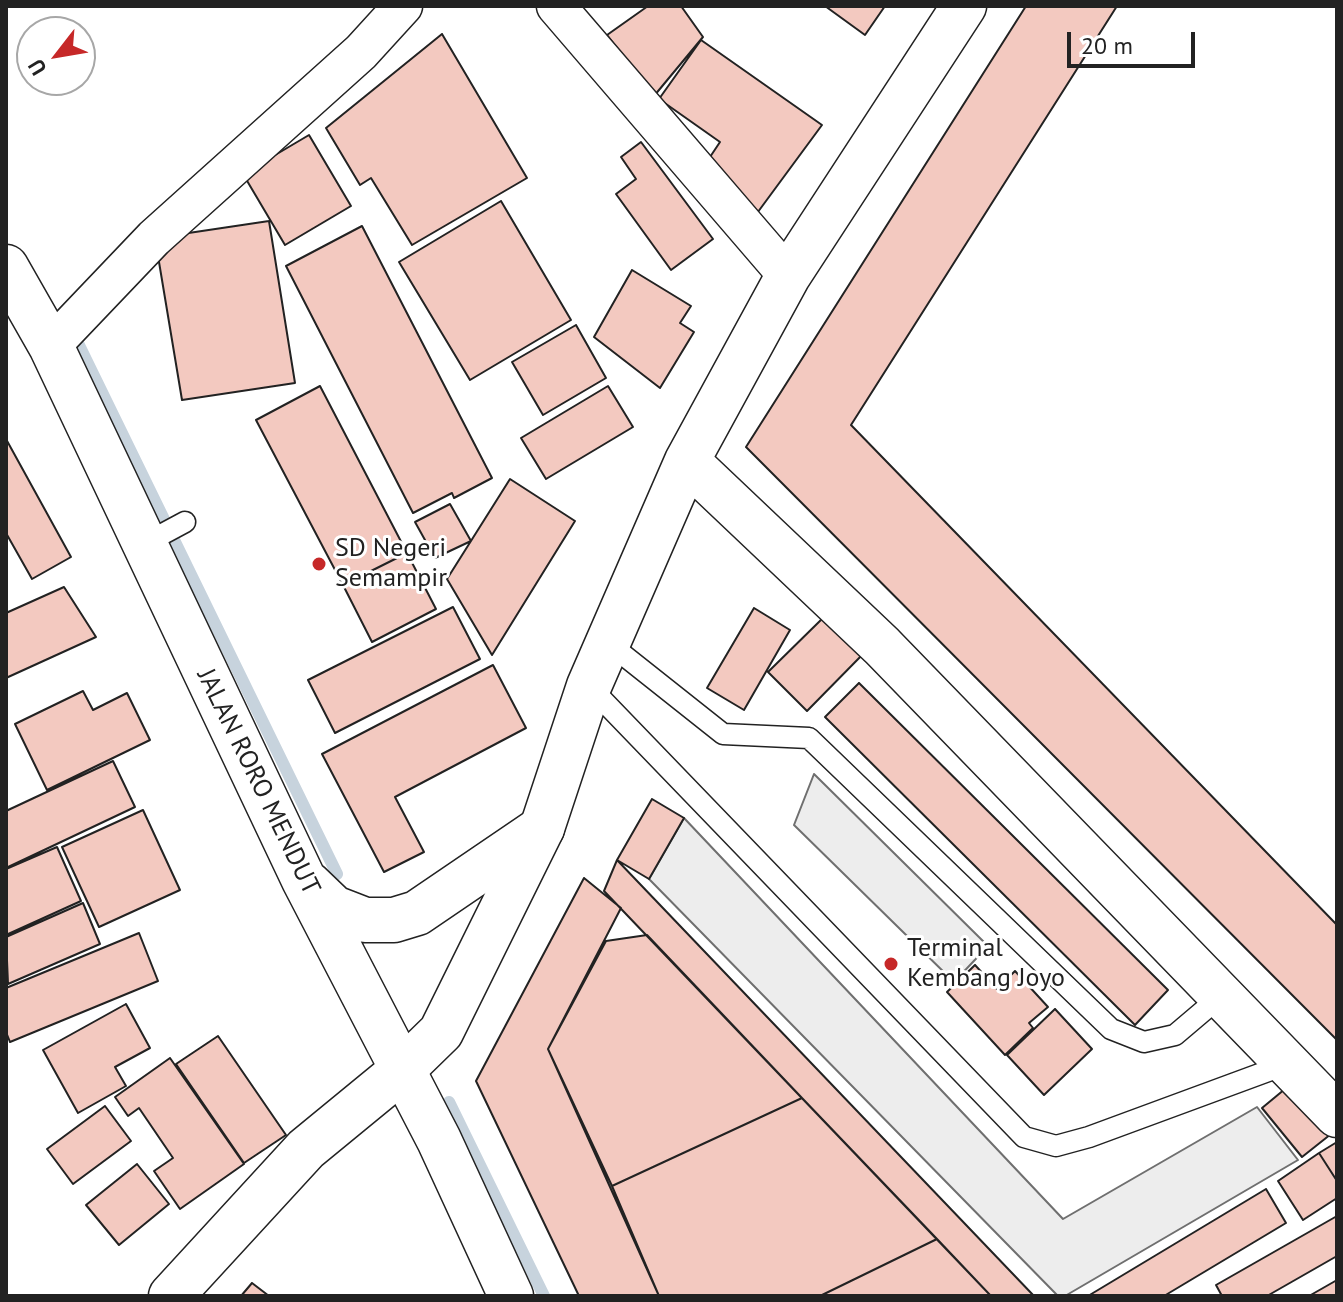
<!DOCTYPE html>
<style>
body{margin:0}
#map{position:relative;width:1343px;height:1302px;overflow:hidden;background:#fff;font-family:"PT Sans",sans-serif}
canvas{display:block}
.frame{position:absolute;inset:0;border:8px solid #222;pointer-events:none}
.north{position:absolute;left:16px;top:16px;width:80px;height:80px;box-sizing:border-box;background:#fff;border:2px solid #a7a7a7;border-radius:50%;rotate:239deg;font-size:22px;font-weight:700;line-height:32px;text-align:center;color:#222}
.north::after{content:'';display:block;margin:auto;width:28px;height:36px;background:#c62828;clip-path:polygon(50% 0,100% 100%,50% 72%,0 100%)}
.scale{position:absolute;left:1067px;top:32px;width:128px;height:36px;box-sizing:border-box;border:4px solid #222;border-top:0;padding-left:10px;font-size:24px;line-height:28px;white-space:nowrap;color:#222;-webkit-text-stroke:6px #fff;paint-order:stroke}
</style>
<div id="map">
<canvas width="1343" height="1302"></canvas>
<div class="frame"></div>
<div class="north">U</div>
<div class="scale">20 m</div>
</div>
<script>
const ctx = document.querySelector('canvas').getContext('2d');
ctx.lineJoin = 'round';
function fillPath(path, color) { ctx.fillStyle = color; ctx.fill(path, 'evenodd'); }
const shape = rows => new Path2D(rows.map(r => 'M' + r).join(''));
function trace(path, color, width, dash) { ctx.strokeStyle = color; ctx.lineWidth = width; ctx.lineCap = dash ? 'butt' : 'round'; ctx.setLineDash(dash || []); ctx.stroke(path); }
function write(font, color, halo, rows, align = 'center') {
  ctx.font = font + ' "PT Sans",sans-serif'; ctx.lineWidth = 6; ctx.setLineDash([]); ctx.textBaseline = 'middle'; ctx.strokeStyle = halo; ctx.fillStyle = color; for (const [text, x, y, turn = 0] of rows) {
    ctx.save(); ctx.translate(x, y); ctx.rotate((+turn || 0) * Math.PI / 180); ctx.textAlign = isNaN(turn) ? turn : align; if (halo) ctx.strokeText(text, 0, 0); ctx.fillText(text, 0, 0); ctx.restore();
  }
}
const parking = shape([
 [814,774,988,946,954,982,794,825,814,774],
 [684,818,1063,1219,1257,1107,1298,1160,1065,1296,1058,1296,649,879,684,818]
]);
fillPath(parking, '#ededed');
trace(parking, '#6f6f6f', 2);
trace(shape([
 [74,335,337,874],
 [449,1102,544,1296]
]), '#c7d3dd', 12);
const building = shape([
 [648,6,681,6,703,37,654,96,607,35,648,6],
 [825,6,885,6,865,35,825,6],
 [1026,6,1117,6,851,425,1337,925,1337,1040,746,447,1026,6],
 [442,34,527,178,412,245,371,178,360,185,326,128,442,34],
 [701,40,822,125,752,220,702,169,720,142,659,99,701,40],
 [309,135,351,206,285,245,243,174,309,135],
 [641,142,713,239,671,270,616,194,636,179,621,157,641,142],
 [501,201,571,320,470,380,399,262,501,201],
 [269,221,295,383,182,400,155,238,269,221],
 [362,226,492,478,454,498,452,493,413,513,286,266,362,226],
 [632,270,691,306,680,323,694,332,660,388,594,337,632,270],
 [576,325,606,378,543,415,512,362,576,325],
 [320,386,407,553,343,585,256,420,320,386],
 [608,386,633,427,546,479,521,438,608,386],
 [6,439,71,557,32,579,6,533,6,439],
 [510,479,575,521,492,655,447,579,510,479],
 [450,504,471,541,435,558,415,522,450,504],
 [407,553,436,609,372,642,343,585,407,553],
 [64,587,96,637,6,678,6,613,64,587],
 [453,607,480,659,335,733,308,680,453,607],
 [754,608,790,630,744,710,707,688,754,608],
 [827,614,866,651,807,711,768,672,827,614],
 [493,665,526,728,395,797,424,852,384,872,322,754,493,665],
 [859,683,1168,990,1135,1025,825,717,859,683],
 [83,691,93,710,127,693,150,740,47,790,15,724,83,691],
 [113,761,135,807,6,868,6,811,113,761],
 [652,799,684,818,649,879,617,860,652,799],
 [143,810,180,890,99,927,62,847,143,810],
 [57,847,81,901,6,935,6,869,57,847],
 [617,860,1034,1296,991,1296,604,891,617,860],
 [584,878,621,908,548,1049,659,1296,579,1296,476,1081,584,878],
 [83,903,100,944,8,984,6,937,83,903],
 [139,933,158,981,10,1042,6,1032,6,988,139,933],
 [647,935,802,1098,612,1186,548,1049,606,941,647,935],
 [975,965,997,989,1015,971,1048,1007,1029,1023,1033,1028,1005,1055,947,992,975,965],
 [126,1004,150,1048,115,1067,126,1086,78,1113,43,1050,126,1004],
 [1055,1009,1092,1049,1044,1095,1007,1055,1055,1009],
 [218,1036,286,1135,244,1163,176,1064,218,1036],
 [170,1058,244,1164,180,1209,154,1171,173,1158,139,1108,128,1116,115,1097,170,1058],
 [1291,1084,1331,1134,1302,1157,1262,1108,1291,1084],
 [802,1098,937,1239,820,1296,659,1296,612,1186,802,1098],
 [105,1106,131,1141,73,1184,47,1149,105,1106],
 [1337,1142,1337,1181,1319,1153,1337,1142],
 [1319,1153,1337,1181,1337,1198,1303,1220,1278,1181,1319,1153],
 [137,1164,169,1204,119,1245,86,1205,137,1164],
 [1266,1189,1286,1223,1164,1296,1088,1296,1266,1189],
 [1337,1216,1337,1256,1267,1296,1222,1296,1216,1285,1337,1216],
 [937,1239,991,1296,820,1296,937,1239],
 [1337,1280,1337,1296,1309,1296,1337,1280],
 [252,1283,269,1296,241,1296,252,1283]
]);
fillPath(building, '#f3c9c0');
trace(building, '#222', 2);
const lane = shape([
 [144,544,185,522],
 [607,642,723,734,809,738,1111,1029,1144,1042,1175,1035,1221,996],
 [589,686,1024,1137,1056,1146,1089,1137,1287,1064]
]);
const street = shape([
 [556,6,788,276],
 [51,346,154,238,361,52,403,6]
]);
const secondary = shape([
 [687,461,882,646,1337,1115],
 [171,1296,306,1149,401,1071,441,1032,542,828,589,686,687,461,788,276,964,6]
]);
const primary = shape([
 [6,267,51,346,304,880,439,1140,511,1296],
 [309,884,334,908,365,920,394,920,417,913,542,828]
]);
trace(lane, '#222', 23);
trace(street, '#222', 41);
trace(secondary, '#222', 47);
trace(primary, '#222', 47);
trace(lane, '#fff', 20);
trace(street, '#fff', 38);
trace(secondary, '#fff', 44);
trace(primary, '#fff', 44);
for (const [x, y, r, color] of [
 [319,564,8,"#c62828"],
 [891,964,8,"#c62828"]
]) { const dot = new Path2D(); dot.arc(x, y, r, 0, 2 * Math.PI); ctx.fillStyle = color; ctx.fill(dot); trace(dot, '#fff', 3); }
write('26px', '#222', '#fff', [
 ["SD Negeri",335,549],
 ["Semampir",335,579],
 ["Terminal",907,949],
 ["Kembang Joyo",907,979]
], 'left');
write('26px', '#222', '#fff', [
 ["JALAN RORO MENDUT",258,782,64]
]);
</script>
